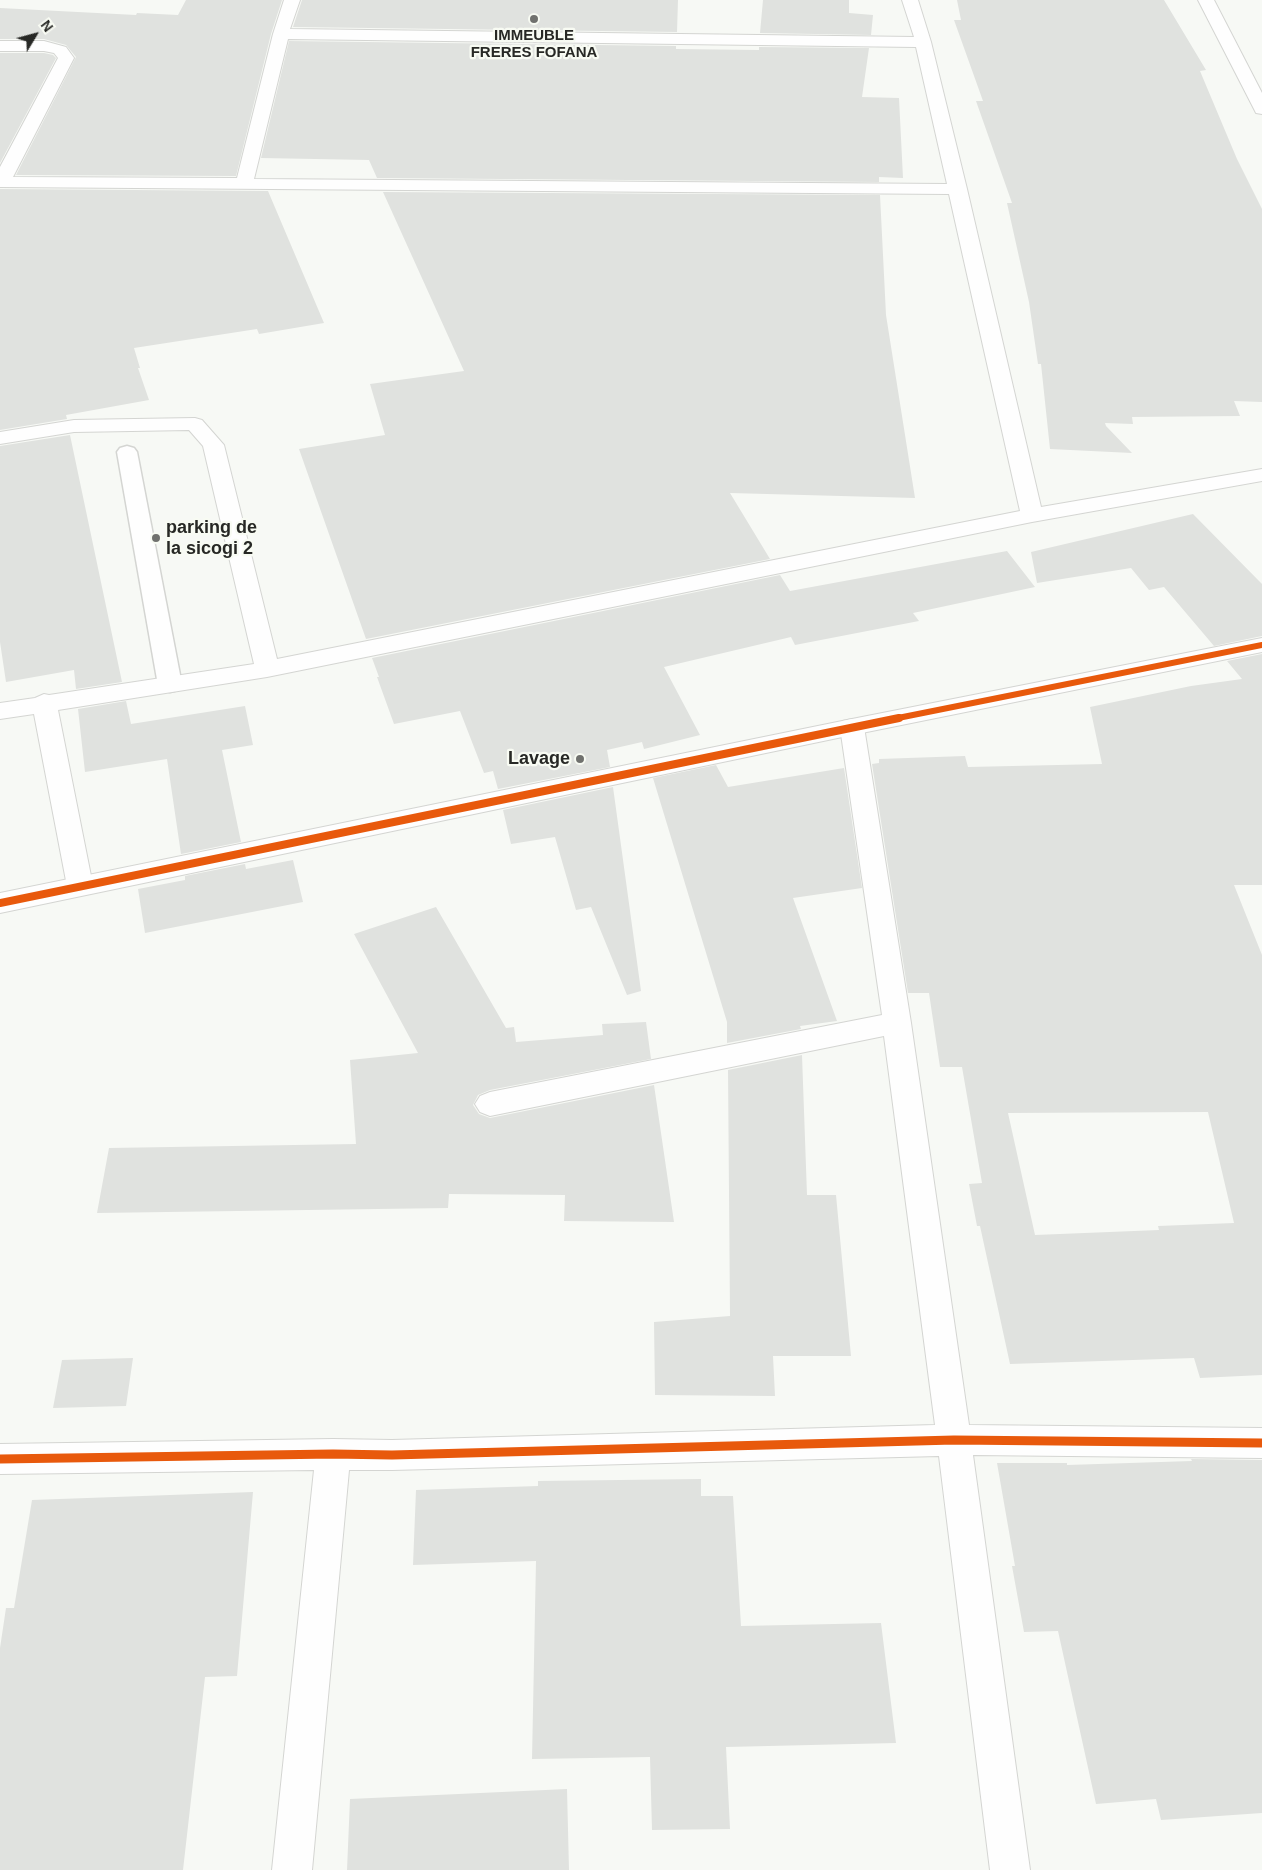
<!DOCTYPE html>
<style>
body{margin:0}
#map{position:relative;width:1262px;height:1870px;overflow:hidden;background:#f7f9f5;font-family:Arial,sans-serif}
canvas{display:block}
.north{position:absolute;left:10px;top:10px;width:50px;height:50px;-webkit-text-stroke:4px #f8fbf3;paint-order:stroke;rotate:53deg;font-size:14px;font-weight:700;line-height:20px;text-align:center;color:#272825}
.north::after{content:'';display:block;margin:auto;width:18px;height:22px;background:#272825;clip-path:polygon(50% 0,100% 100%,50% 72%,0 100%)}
</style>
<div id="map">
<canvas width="1262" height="1870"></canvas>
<div class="north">N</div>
</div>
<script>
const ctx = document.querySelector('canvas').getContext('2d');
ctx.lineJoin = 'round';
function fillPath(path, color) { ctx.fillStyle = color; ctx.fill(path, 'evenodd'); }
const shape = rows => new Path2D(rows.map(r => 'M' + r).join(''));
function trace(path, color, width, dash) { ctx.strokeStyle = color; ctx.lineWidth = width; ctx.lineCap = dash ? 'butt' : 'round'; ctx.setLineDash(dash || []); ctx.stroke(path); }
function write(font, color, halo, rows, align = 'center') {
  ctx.font = font + ' Arial,sans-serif'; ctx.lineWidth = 4.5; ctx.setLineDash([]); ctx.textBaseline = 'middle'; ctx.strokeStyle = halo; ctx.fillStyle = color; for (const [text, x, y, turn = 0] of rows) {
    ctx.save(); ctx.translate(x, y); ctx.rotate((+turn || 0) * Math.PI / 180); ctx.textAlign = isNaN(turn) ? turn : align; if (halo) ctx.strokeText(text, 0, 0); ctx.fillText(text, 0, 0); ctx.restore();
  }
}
fillPath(shape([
 [186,0,282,0,271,34,236,176,16,175,76,57,66,45,44,39,0,39,0,8,136,15,137,13,178,15],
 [302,0,678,0,677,32,293,27],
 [763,0,849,0,849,13,873,15,871,35,760,33],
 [957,0,1164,0,1206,70,1200,71,1237,159,1262,209,1262,402,1234,401,1240,416,1132,417,1133,424,1105,423,1106,426,1132,453,1050,449,1041,364,1038,364,1029,302,1007,203,1012,203,976,101,983,101,954,20,961,20],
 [289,41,676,46,676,49,759,50,759,47,869,48,862,97,899,98,903,178,879,177,879,182,377,178,369,160,261,158],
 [0,53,44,53,53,55,56,58,0,163],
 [0,189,268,191,324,323,259,334,257,329,134,348,140,368,138,368,149,400,66,415,67,419,0,430],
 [383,192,880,195,886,315,915,498,730,493,770,559,366,639,299,449,385,435,370,384,464,371],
 [70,435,122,682,76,689,74,670,6,682,0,642,0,446],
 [1193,514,1262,584,1262,636,1214,646,1164,587,1149,590,1131,568,1037,583,1031,552],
 [1007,551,1035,587,913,613,919,621,795,645,791,637,664,667,700,735,644,749,642,742,607,750,610,767,498,789,493,771,484,773,460,711,394,724,377,677,379,677,372,658,780,575,790,591],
 [1262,654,1262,885,1234,885,1262,955,1262,1375,1200,1378,1194,1358,1010,1364,980,1226,977,1226,969,1184,982,1183,962,1067,940,1067,929,993,908,993,872,764,879,763,879,759,965,756,968,767,1102,764,1090,707,1191,686,1242,679,1227,661],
 [1208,1112,1234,1223,1158,1226,1159,1230,1035,1235,1008,1113],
 [126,701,131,724,245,706,253,745,222,750,241,842,181,854,167,759,85,772,78,709],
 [716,765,728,787,844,768,862,888,793,898,837,1021,800,1026,801,1029,727,1043,727,1022,653,778],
 [613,787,641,991,627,995,591,907,576,910,555,837,511,844,503,810],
 [293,860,303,902,145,933,138,889,185,880,185,876,245,864,246,869],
 [436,907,506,1028,514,1027,516,1042,603,1035,602,1024,646,1022,651,1059,490,1090,478,1095,473,1105,479,1114,490,1118,654,1085,674,1222,564,1221,565,1195,449,1194,448,1208,97,1213,109,1148,356,1144,350,1060,418,1053,354,934],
 [802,1055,807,1195,836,1195,851,1356,773,1356,775,1396,655,1395,654,1322,730,1316,728,1070],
 [133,1358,126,1406,53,1408,62,1360],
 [1191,1459,1262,1460,1262,1813,1161,1820,1156,1799,1096,1804,1058,1631,1024,1632,1012,1566,1015,1566,997,1463,1067,1463,1067,1465,1192,1461],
 [701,1479,701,1496,733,1496,741,1626,881,1623,896,1743,726,1747,730,1829,652,1830,650,1757,532,1759,536,1561,413,1565,416,1490,538,1486,538,1481],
 [253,1492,237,1676,205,1677,183,1870,0,1870,0,1648,6,1608,14,1608,32,1500],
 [567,1789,569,1870,347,1870,350,1799]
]), '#e0e2df');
const service = shape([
 [127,446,134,448,137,452,182,685,178,690,170,692,162,690,158,685,117,452,120,448,127,446]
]);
const minor = shape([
 [284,0,300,0,290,29,914,37,902,0,918,0,931,42,967,189,1041,507,1262,469,1262,481,1032,522,267,677,58,710,93,886,89,893,80,895,71,893,67,886,34,714,0,719,0,703,35,698,44,694,49,695,254,664,203,446,189,430,74,432,0,444,0,432,74,420,195,418,202,420,224,445,277,659,1020,511,949,194,0,187,0,167,58,58,54,53,44,51,0,51,0,41,44,41,66,47,74,58,13,177,237,178,273,34,284,0],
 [288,39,916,47,947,184,254,179,288,39],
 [1198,0,1214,0,1262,93,1262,114,1256,113,1254,109,1198,0],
 [852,719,861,721,864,727,911,1023,969,1425,1262,1428,1262,1458,973,1455,1030,1870,990,1870,939,1456,392,1470,349,1470,312,1870,272,1870,314,1470,0,1474,0,1444,333,1439,392,1440,935,1425,884,1036,490,1116,480,1112,475,1104,480,1096,490,1092,882,1015,840,727,843,721,852,719]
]);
const tertiary = shape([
 [1262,638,1262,652,852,735,0,913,0,893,852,719,1262,638]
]);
trace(service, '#d4d5d2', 3);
trace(minor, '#d4d5d2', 2);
trace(tertiary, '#d4d5d2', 2);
fillPath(service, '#fefefe');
fillPath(minor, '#fefefe');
fillPath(tertiary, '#fefefe');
trace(shape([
 [893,719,1262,645]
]), '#e8590c', 6);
trace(shape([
 [0,903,899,718]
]), '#e8590c', 8);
trace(shape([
 [0,1459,333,1454,392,1455,954,1440,1262,1443]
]), '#e8590c', 9);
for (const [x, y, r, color] of [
 [534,19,5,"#70716e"],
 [156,538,5,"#70716e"],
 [580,759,5,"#70716e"]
]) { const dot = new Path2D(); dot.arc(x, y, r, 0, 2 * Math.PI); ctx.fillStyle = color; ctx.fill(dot); trace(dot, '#f8fbf3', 2); }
write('bold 15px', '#272825', '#f8fbf3', [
 ["IMMEUBLE",534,36],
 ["FRERES FOFANA",534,53]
]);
write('bold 18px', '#272825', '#f8fbf3', [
 ["parking de",166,528],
 ["la sicogi 2",166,549],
 ["Lavage",570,759,"right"]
], 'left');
</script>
